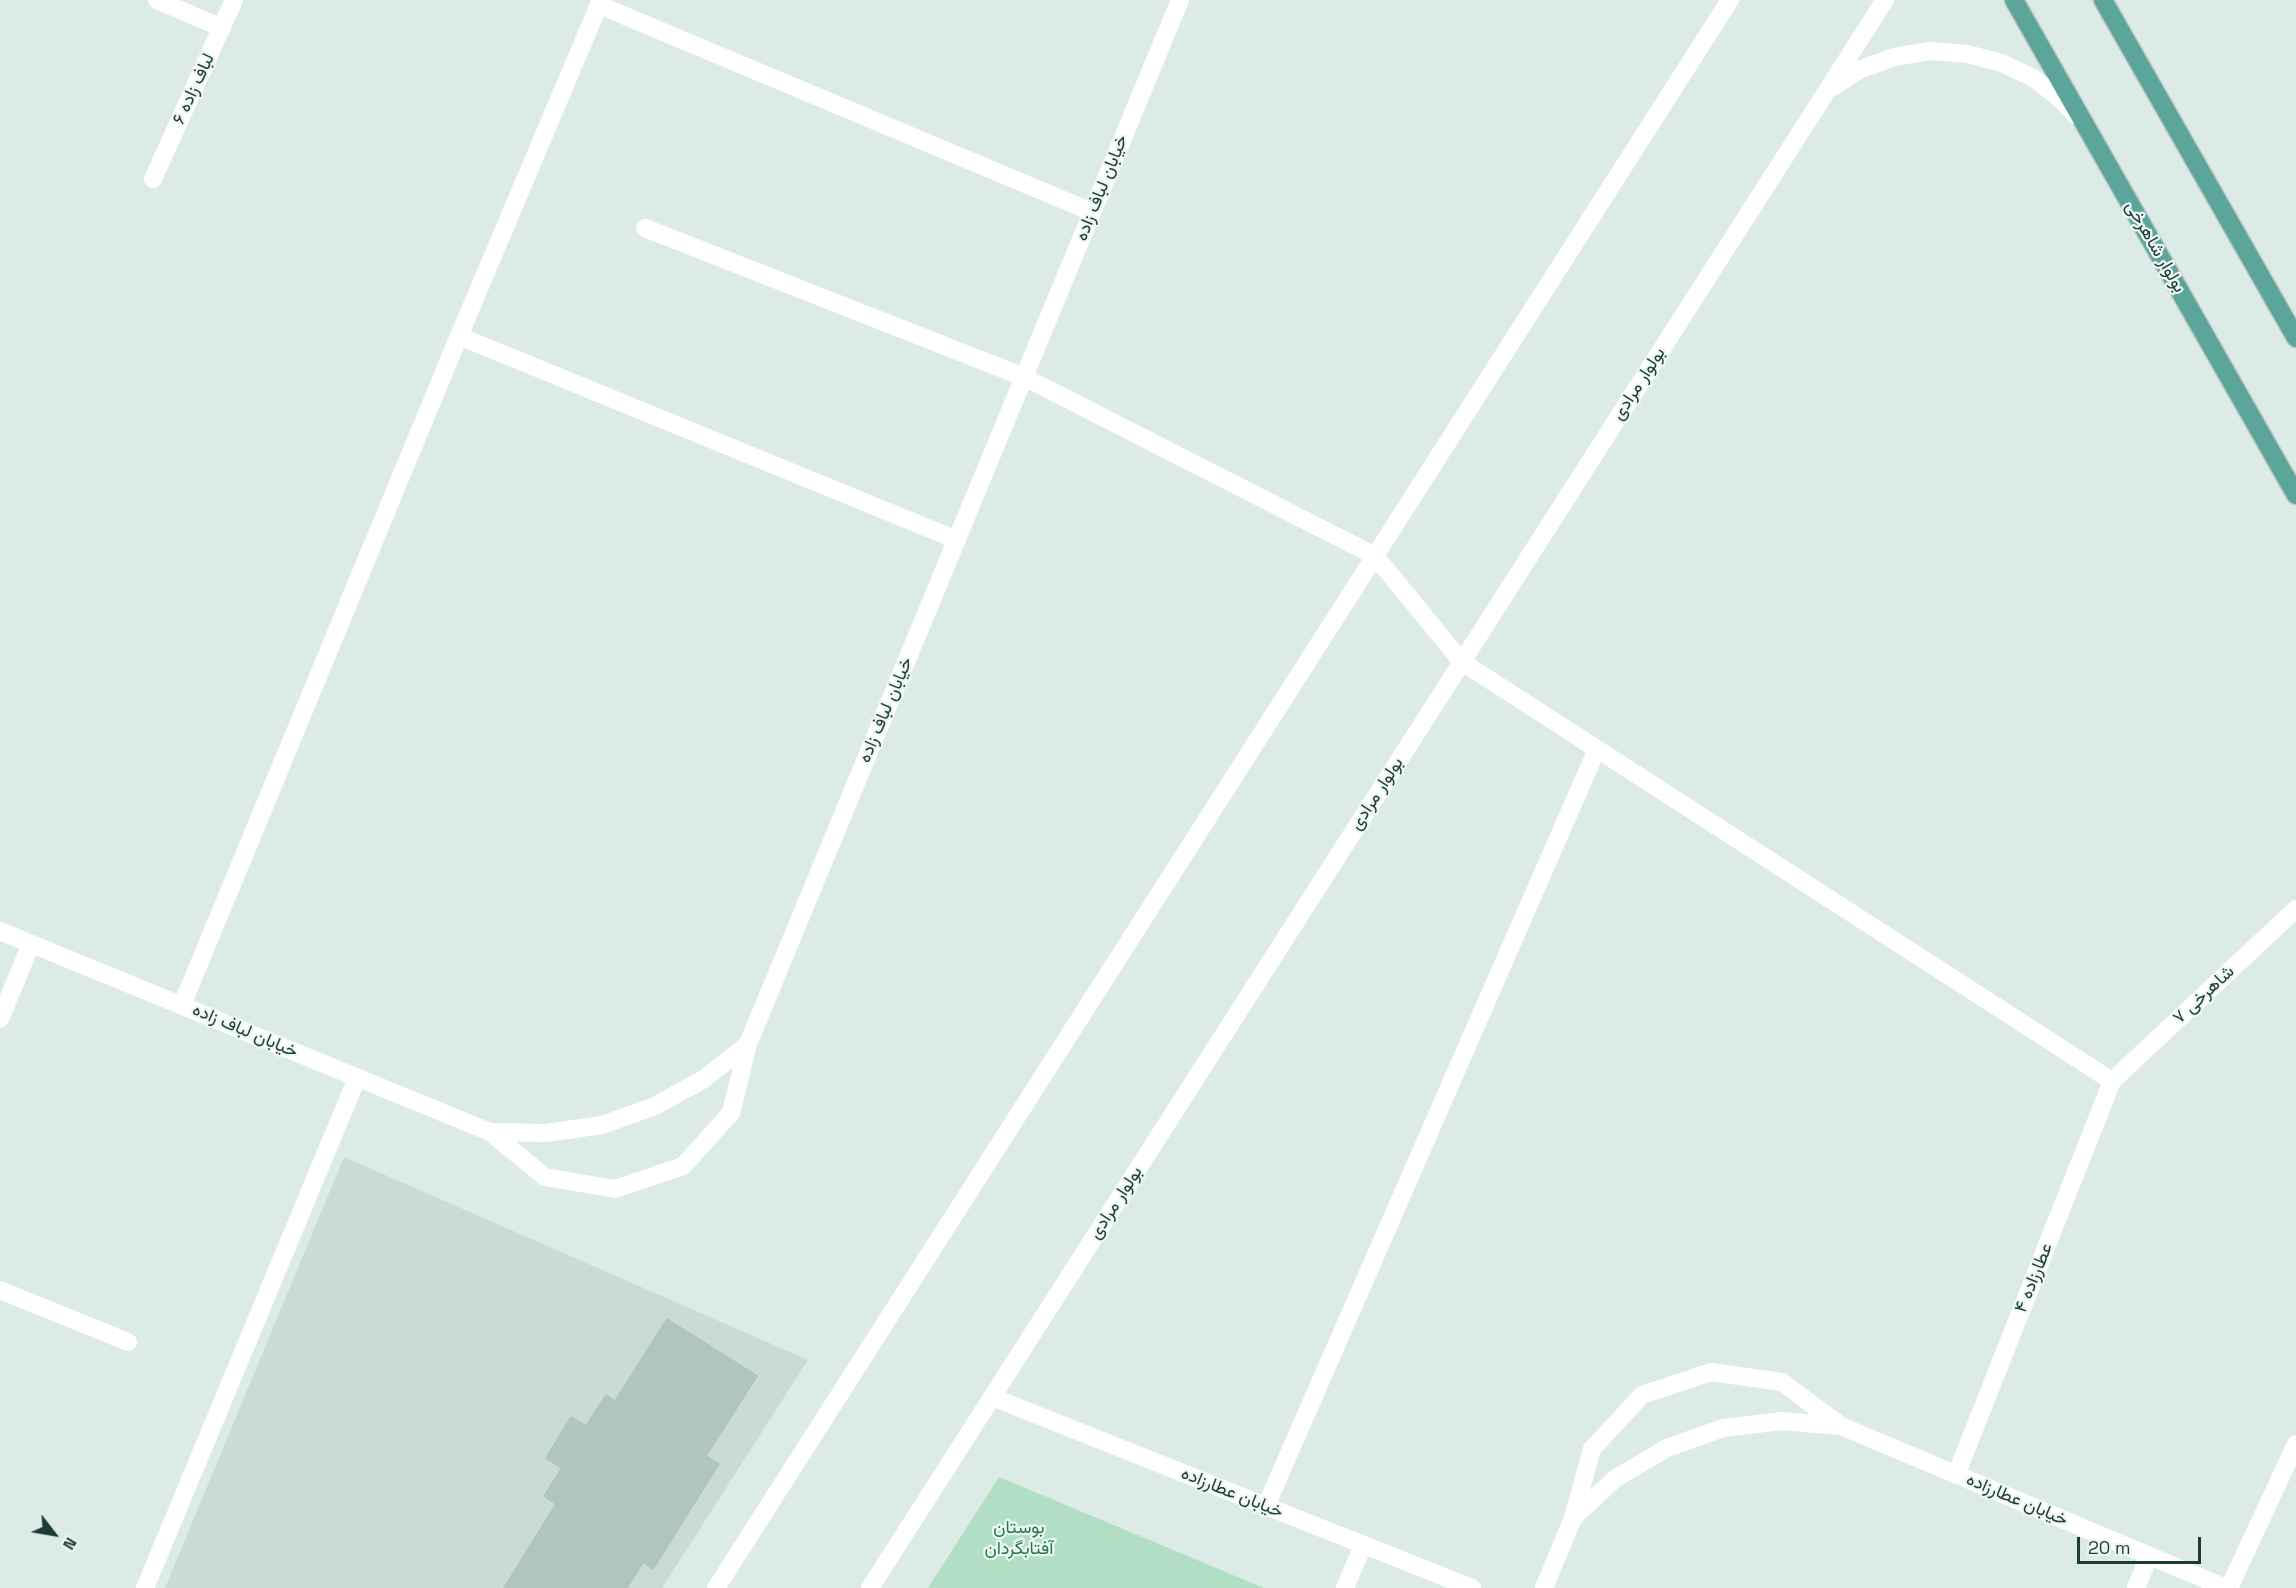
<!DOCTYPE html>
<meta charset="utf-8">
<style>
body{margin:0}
#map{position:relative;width:2296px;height:1588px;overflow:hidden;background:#dcebe6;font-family:"Space Grotesk",sans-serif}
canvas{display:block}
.north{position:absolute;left:24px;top:1504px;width:60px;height:60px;-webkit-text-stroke:4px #edf7f3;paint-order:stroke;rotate:121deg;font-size:16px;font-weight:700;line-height:24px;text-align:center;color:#1d3b36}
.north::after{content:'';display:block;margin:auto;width:21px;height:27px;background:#1d3b36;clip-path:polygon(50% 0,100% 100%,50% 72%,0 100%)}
.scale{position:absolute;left:2077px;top:1537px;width:124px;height:27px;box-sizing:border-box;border:3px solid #1d3b36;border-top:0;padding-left:8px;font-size:18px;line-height:21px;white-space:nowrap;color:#1d3b36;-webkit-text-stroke:4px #edf7f3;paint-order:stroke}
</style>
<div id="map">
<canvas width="2296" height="1588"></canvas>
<div class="north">N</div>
<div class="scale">20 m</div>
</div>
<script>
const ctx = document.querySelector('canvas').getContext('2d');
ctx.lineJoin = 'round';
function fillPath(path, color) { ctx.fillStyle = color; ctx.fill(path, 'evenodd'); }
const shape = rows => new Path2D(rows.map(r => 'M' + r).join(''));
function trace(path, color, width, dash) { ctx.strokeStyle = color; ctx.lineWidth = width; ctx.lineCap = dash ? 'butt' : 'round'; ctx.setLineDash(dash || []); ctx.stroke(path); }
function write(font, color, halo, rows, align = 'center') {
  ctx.font = font + ' "Space Grotesk",Vazirmatn,sans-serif'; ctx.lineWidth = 4.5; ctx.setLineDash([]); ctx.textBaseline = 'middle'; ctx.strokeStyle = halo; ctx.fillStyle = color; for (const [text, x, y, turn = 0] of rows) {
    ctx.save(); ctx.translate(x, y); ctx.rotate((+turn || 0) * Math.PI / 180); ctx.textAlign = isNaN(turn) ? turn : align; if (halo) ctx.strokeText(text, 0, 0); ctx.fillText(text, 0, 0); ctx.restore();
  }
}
fillPath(shape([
 [344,1157,808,1360,662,1588,165,1588]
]), '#cadad5');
fillPath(shape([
 [999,1477,1264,1588,928,1588]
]), '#b2dfc3');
const building = shape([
 [667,1319,757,1376,706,1456,719,1464,653,1569,643,1562,627,1588,504,1588,556,1504,544,1496,562,1468,546,1458,571,1417,586,1426,606,1395,615,1401,667,1319]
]);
fillPath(building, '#b1c5bf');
trace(building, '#aec5be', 1.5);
const major = shape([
 [2014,0,2296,495],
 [2103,0,2296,338]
]);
trace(major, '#c0c8c7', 21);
trace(shape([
 [157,0,222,28],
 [599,5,1092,212],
 [1833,87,1859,70,1894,57,1930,51,1967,54,2002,63,2035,79,2064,102,2075,115],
 [153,179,234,0],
 [645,228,1024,377,1375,556,1462,662,2112,1081],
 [459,336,957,540],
 [0,931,490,1132,545,1177,615,1189,683,1166,731,1113,748,1044,1180,0],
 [182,1005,459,336,601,0],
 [0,1019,31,944],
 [490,1132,546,1133,602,1125,655,1106,704,1079,748,1044],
 [0,1290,128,1342],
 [992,1397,1472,1588],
 [1956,1475,2112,1081,2296,909],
 [1266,1506,1597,749],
 [1573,1518,1616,1478,1667,1448,1723,1428,1782,1421,1840,1426],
 [145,1588,357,1078],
 [716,1588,1730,0],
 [870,1588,1885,0],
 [1345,1588,1363,1545],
 [1544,1588,1573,1518,1592,1449,1642,1395,1711,1372,1782,1382,1841,1426,2226,1588],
 [2136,1588,2149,1556],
 [2229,1588,2296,1444]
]), '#fff', 18);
trace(major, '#5ca59b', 18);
write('18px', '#1d3b36', '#edf7f3', [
 ["لباف زاده ۶",194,89,-65],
 ["خیابان لباف زاده",1102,188,-68],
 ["بولوار شاهرخی",2155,247,60],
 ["بولوار مرادی",1639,384,-57],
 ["خیابان لباف زاده",886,710,-67],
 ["بولوار مرادی",1377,794,-57],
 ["شاهرخی ۷",2204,995,-43],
 ["خیابان لباف زاده",245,1031,23],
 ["بولوار مرادی",1116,1203,-57],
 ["عطارزاده ۴",2034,1278,-68],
 ["خیابان عطارزاده",1232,1493,22],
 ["خیابان عطارزاده",2017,1500,23]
]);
write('18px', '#23764d', '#edf7f3', [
 ["بوستان",1019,1528],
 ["آفتابگردان",1019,1549]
]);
</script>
